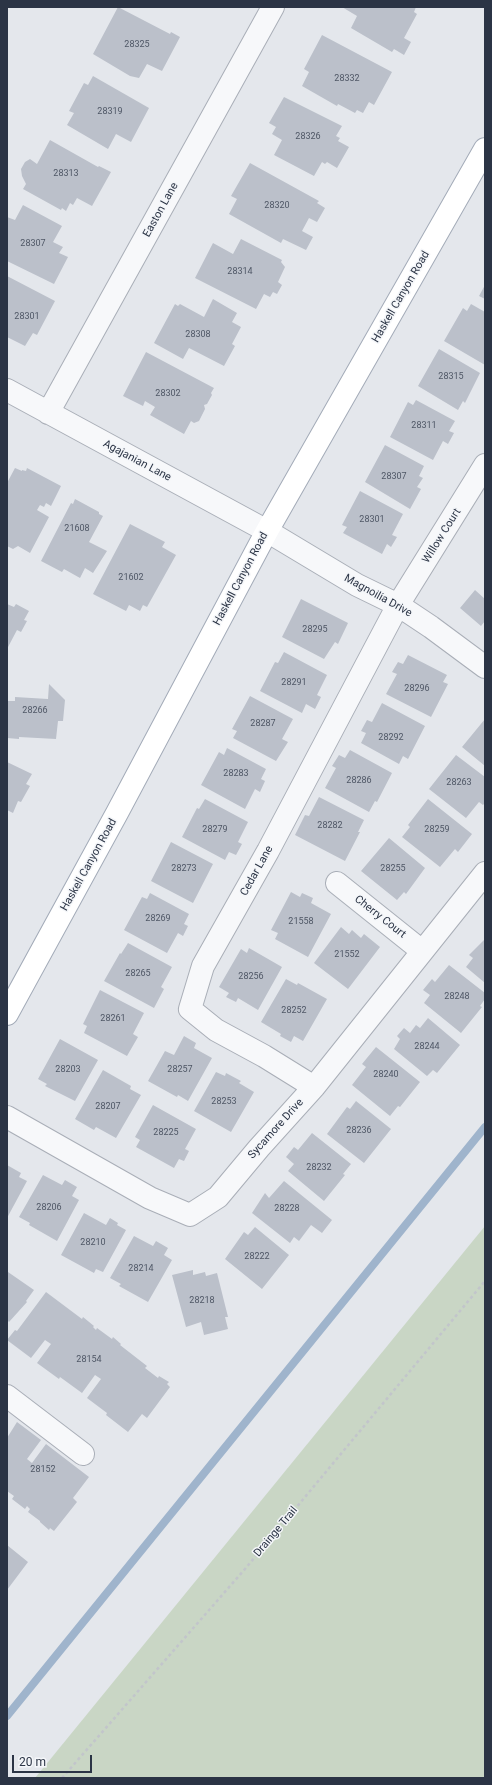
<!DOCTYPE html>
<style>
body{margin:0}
#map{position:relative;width:492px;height:1785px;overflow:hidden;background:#e4e7ec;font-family:Roboto,sans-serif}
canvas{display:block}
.frame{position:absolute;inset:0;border:8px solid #2b3445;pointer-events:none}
.scale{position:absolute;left:12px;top:1755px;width:80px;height:18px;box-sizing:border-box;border:2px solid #2b3445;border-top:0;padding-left:5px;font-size:12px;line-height:14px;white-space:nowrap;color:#2b3445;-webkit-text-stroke:3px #f4f6f9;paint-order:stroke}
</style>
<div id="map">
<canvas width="492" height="1785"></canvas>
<div class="frame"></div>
<div class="scale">20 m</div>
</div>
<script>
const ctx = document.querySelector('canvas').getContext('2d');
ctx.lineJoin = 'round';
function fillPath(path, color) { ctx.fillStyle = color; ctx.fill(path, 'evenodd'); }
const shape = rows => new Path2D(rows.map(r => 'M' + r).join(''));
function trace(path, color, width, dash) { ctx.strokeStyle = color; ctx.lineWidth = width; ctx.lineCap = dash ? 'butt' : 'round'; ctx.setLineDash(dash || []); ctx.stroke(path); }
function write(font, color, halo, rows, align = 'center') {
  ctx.font = font + ' Roboto,sans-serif'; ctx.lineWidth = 3; ctx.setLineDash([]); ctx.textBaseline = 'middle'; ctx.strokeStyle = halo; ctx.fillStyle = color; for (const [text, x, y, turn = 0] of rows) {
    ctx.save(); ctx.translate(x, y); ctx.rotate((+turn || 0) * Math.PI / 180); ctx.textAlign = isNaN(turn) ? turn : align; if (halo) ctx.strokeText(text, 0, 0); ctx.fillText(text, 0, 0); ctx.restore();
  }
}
fillPath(shape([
 [485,1226,485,1778,35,1778]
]), '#c9d6c5');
trace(shape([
 [7,1716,485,1127]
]), '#9fb4cc', 8);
fillPath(shape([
 [118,7,170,34,171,32,180,37,162,71,147,64,139,78,130,76,93,54],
 [342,7,416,7,414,12,417,14,404,38,411,42,404,55,394,49,392,52,351,28,357,16],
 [322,35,392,72,374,105,369,102,363,113,357,110,355,113,338,104,337,106,302,86,309,72,304,69],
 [93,76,149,108,131,142,116,134,108,149,67,125,74,113,69,111,84,83,88,85],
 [284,97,342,126,336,136,340,138,338,141,349,147,337,168,327,162,325,164,322,162,314,176,274,155,282,140,272,134,276,127,269,123],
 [50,140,98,167,99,166,111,172,92,206,77,198,73,205,70,203,66,211,62,208,61,210,23,189,26,184,22,176,21,169,25,162,30,159,37,164],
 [250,163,319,201,317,203,325,208,317,222,309,218,302,231,313,237,306,250,283,239,281,243,229,214,237,199,231,196],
 [23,205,62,226,53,242,63,247,59,253,68,257,54,284,7,261,7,217,15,220],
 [241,239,282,260,281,262,285,267,278,282,282,285,277,294,273,292,270,297,264,294,256,309,195,278,213,243,233,254],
 [7,276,55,301,37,335,33,333,25,346,7,337],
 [485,285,485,299,479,296],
 [213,299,237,313,232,322,241,327,232,344,235,346,224,366,189,348,183,359,154,343,175,304,178,306,180,304,204,317],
 [471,304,485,312,485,365,444,341,463,308,467,311],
 [439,349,480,373,465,403,463,401,458,410,418,386],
 [146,352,214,388,211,393,212,395,207,404,204,405,205,409,199,421,194,423,191,421,184,434,150,415,155,407,145,401,143,406,123,396],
 [416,400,455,421,449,431,454,433,448,444,443,441,433,460,390,437,408,402,413,405],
 [385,445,424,466,419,476,423,478,417,487,421,489,410,509,365,482],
 [15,468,22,471,22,470,26,471,27,468,61,486,51,506,46,503,44,507,40,505,37,510,49,517,30,553,18,546,13,549,7,546,7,483],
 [360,491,403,514,392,535,397,537,391,547,387,544,382,554,343,533,347,527,342,525],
 [75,499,99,512,99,514,103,516,89,542,107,551,93,573,85,568,80,578,64,569,62,572,41,561,71,503,73,504],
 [130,524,165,542,162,547,176,555,147,607,143,605,140,611,129,605,126,611,93,594],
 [475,590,485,599,485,621,481,626,460,608],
 [301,599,348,623,338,644,335,642,324,659,282,637],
 [7,604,14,607,16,604,29,611,24,620,27,621,21,632,17,630,7,649],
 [284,652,327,675,317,695,321,697,315,709,306,704,302,713,260,691,275,662,278,663],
 [408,655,447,675,443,682,448,684,431,717,386,694,397,674,392,672,398,662,403,664],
 [49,684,65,700,63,721,58,721,56,739,19,737,19,739,7,738,7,701,15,701,15,697,48,699],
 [250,696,293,719,282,739,288,742,276,761,233,738,237,731,232,729],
 [382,703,425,726,408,759,403,756,399,764,361,743,366,733,361,731,367,720,372,722],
 [485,719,485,766,462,747],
 [227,748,266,769,261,779,265,781,260,792,255,789,245,809,201,785,219,752,224,755],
 [350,750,392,773,377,802,375,801,369,812,325,788,336,768,332,766,339,755,345,758],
 [456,755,485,777,485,803,483,805,479,802,466,818,429,789],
 [7,762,32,774,26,784,30,786,21,802,18,801,13,813,7,810],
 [319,797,364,820,358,832,360,832,345,861,295,835,305,815,309,816],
 [205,799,248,822,238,842,242,844,236,855,229,852,225,860,182,837,197,808,199,809],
 [428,799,472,834,458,852,455,849,440,867,402,837,410,827,408,825],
 [389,838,425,868,406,894,404,892,397,900,361,871],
 [171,842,213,864,193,903,151,881],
 [291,892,300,897,302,893,313,898,311,903,331,914,308,957,275,939,278,933,271,930],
 [150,893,189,914,184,924,188,926,183,936,178,933,167,953,124,930,142,897,147,899],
 [341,927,349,934,352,930,361,938,364,934,380,947,348,989,314,963],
 [485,939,485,983,466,967,473,958,469,955],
 [128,943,172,967,161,987,164,989,154,1008,104,981,120,953,121,954],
 [249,948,282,967,258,1010,238,998,236,1002,226,997,229,993,219,987,241,949,247,953],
 [449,965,485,993,485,999,480,1006,482,1007,461,1033,424,1003,430,995,423,990,432,979,435,982],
 [286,979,297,985,298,983,327,999,303,1041,294,1036,291,1042,280,1036,281,1034,261,1022],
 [100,990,144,1013,133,1034,138,1037,127,1056,84,1033,87,1026,83,1024],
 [428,1018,460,1045,437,1073,433,1070,427,1076,394,1049,400,1039,397,1036,404,1028,410,1033,416,1025,420,1028],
 [184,1036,196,1043,194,1048,212,1058,188,1101,178,1095,177,1097,148,1081,165,1051,174,1055],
 [60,1039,98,1060,75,1101,45,1086,47,1084,38,1079],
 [376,1047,420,1082,400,1107,398,1106,390,1116,352,1085,366,1067,362,1064],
 [103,1070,131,1086,130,1089,141,1095,116,1138,96,1127,94,1130,75,1119],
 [216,1072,225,1076,226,1073,241,1081,239,1083,254,1092,231,1132,194,1111],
 [356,1101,391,1129,364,1163,327,1134,347,1107,350,1109],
 [153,1105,196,1129,185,1149,189,1151,184,1161,179,1159,174,1168,136,1147,140,1140,135,1137],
 [312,1133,351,1164,343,1174,345,1175,324,1201,288,1171,294,1164,286,1157,294,1147,298,1150],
 [7,1165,21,1173,19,1177,27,1181,7,1218],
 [43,1175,62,1185,65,1180,77,1187,72,1196,79,1200,57,1241,29,1225,30,1223,19,1217],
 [284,1181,332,1220,322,1233,311,1225,299,1241,294,1237,290,1243,252,1213,265,1193,269,1198],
 [84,1213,106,1225,110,1218,118,1223,117,1225,126,1230,103,1272,96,1269,94,1273,61,1255],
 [255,1227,289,1255,262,1289,225,1259,244,1232,248,1235],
 [134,1236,153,1246,156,1241,168,1248,164,1255,172,1260,148,1302,119,1286,121,1284,110,1278],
 [193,1270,193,1275,205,1272,206,1276,217,1273,228,1317,225,1317,228,1329,204,1335,201,1322,186,1327,172,1275],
 [8,1272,34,1290,26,1301,27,1302,9,1322,7,1320],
 [46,1292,82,1319,83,1317,94,1326,93,1327,96,1330,97,1328,112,1339,113,1337,121,1344,120,1345,147,1366,145,1368,158,1378,159,1376,169,1382,167,1384,170,1387,147,1418,142,1414,128,1432,106,1415,107,1413,87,1398,101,1379,95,1375,82,1393,60,1377,59,1379,37,1363,51,1344,45,1340,31,1358,7,1340,15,1330,17,1331],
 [17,1422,41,1440,27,1459,32,1463,46,1444,89,1477,73,1498,77,1502,54,1531,50,1528,49,1530,40,1522,40,1521,28,1512,30,1509,27,1506,25,1509,12,1499,14,1496,7,1491,7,1438],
 [7,1545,28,1562,7,1590]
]), '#bbc0ca');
const minor = shape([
 [7,390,267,531,357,585,398,605,431,627,485,667],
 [48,413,273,7],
 [337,883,422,951],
 [314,1087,264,1056,216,1030,190,1009,203,966,268,851,398,605,485,465],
 [7,1117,150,1198,190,1215,218,1197,259,1148,314,1087,485,873],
 [7,1396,83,1454]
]);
const major = shape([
 [7,1014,117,813,267,531,485,149]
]);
trace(minor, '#a9aeb7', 24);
trace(major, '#a3abb8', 24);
trace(shape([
 [62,1778,245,1569,485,1281]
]), '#c2c5cb', 2.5, [3, 3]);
trace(minor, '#f7f8fa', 22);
trace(major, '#fff', 22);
write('9px', '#4f5766', null, [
 ["28325",137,45],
 ["28332",347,79],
 ["28319",110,112],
 ["28326",308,137],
 ["28313",66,174],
 ["28320",277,206],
 ["28307",33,244],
 ["28314",240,272],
 ["28301",27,317],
 ["28308",198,335],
 ["28315",451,377],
 ["28302",168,394],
 ["28311",424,426],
 ["28307",394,477],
 ["28301",372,520],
 ["21608",77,529],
 ["21602",131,578],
 ["28295",315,630],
 ["28291",294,683],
 ["28296",417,689],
 ["28266",35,711],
 ["28287",263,724],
 ["28292",391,738],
 ["28283",236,774],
 ["28286",359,781],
 ["28263",459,783],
 ["28282",330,826],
 ["28279",215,830],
 ["28259",437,830],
 ["28273",184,869],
 ["28255",393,869],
 ["28269",158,919],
 ["21558",301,922],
 ["21552",347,955],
 ["28265",138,974],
 ["28256",251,977],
 ["28248",457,997],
 ["28252",294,1011],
 ["28261",113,1019],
 ["28244",427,1047],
 ["28203",68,1070],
 ["28257",180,1070],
 ["28240",386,1075],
 ["28253",224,1102],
 ["28207",108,1107],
 ["28236",359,1131],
 ["28225",166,1133],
 ["28232",319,1168],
 ["28206",49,1208],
 ["28228",287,1209],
 ["28210",93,1243],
 ["28222",257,1257],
 ["28214",141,1269],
 ["28218",202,1301],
 ["28154",89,1360],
 ["28152",43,1470]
]);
write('11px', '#2b3445', '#f4f6f9', [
 ["Easton Lane",161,210,-61],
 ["Haskell Canyon Road",401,297,-60],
 ["Agajanian Lane",137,461,28],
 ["Willow Court",442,536,-58],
 ["Haskell Canyon Road",241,579,-62],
 ["Magnoilia Drive",378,596,29],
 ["Haskell Canyon Road",89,865,-61],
 ["Cedar Lane",257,871,-61],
 ["Cherry Court",380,917,38],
 ["Sycamore Drive",276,1129,-48],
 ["Drainge Trail",276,1532,-50]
]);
</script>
